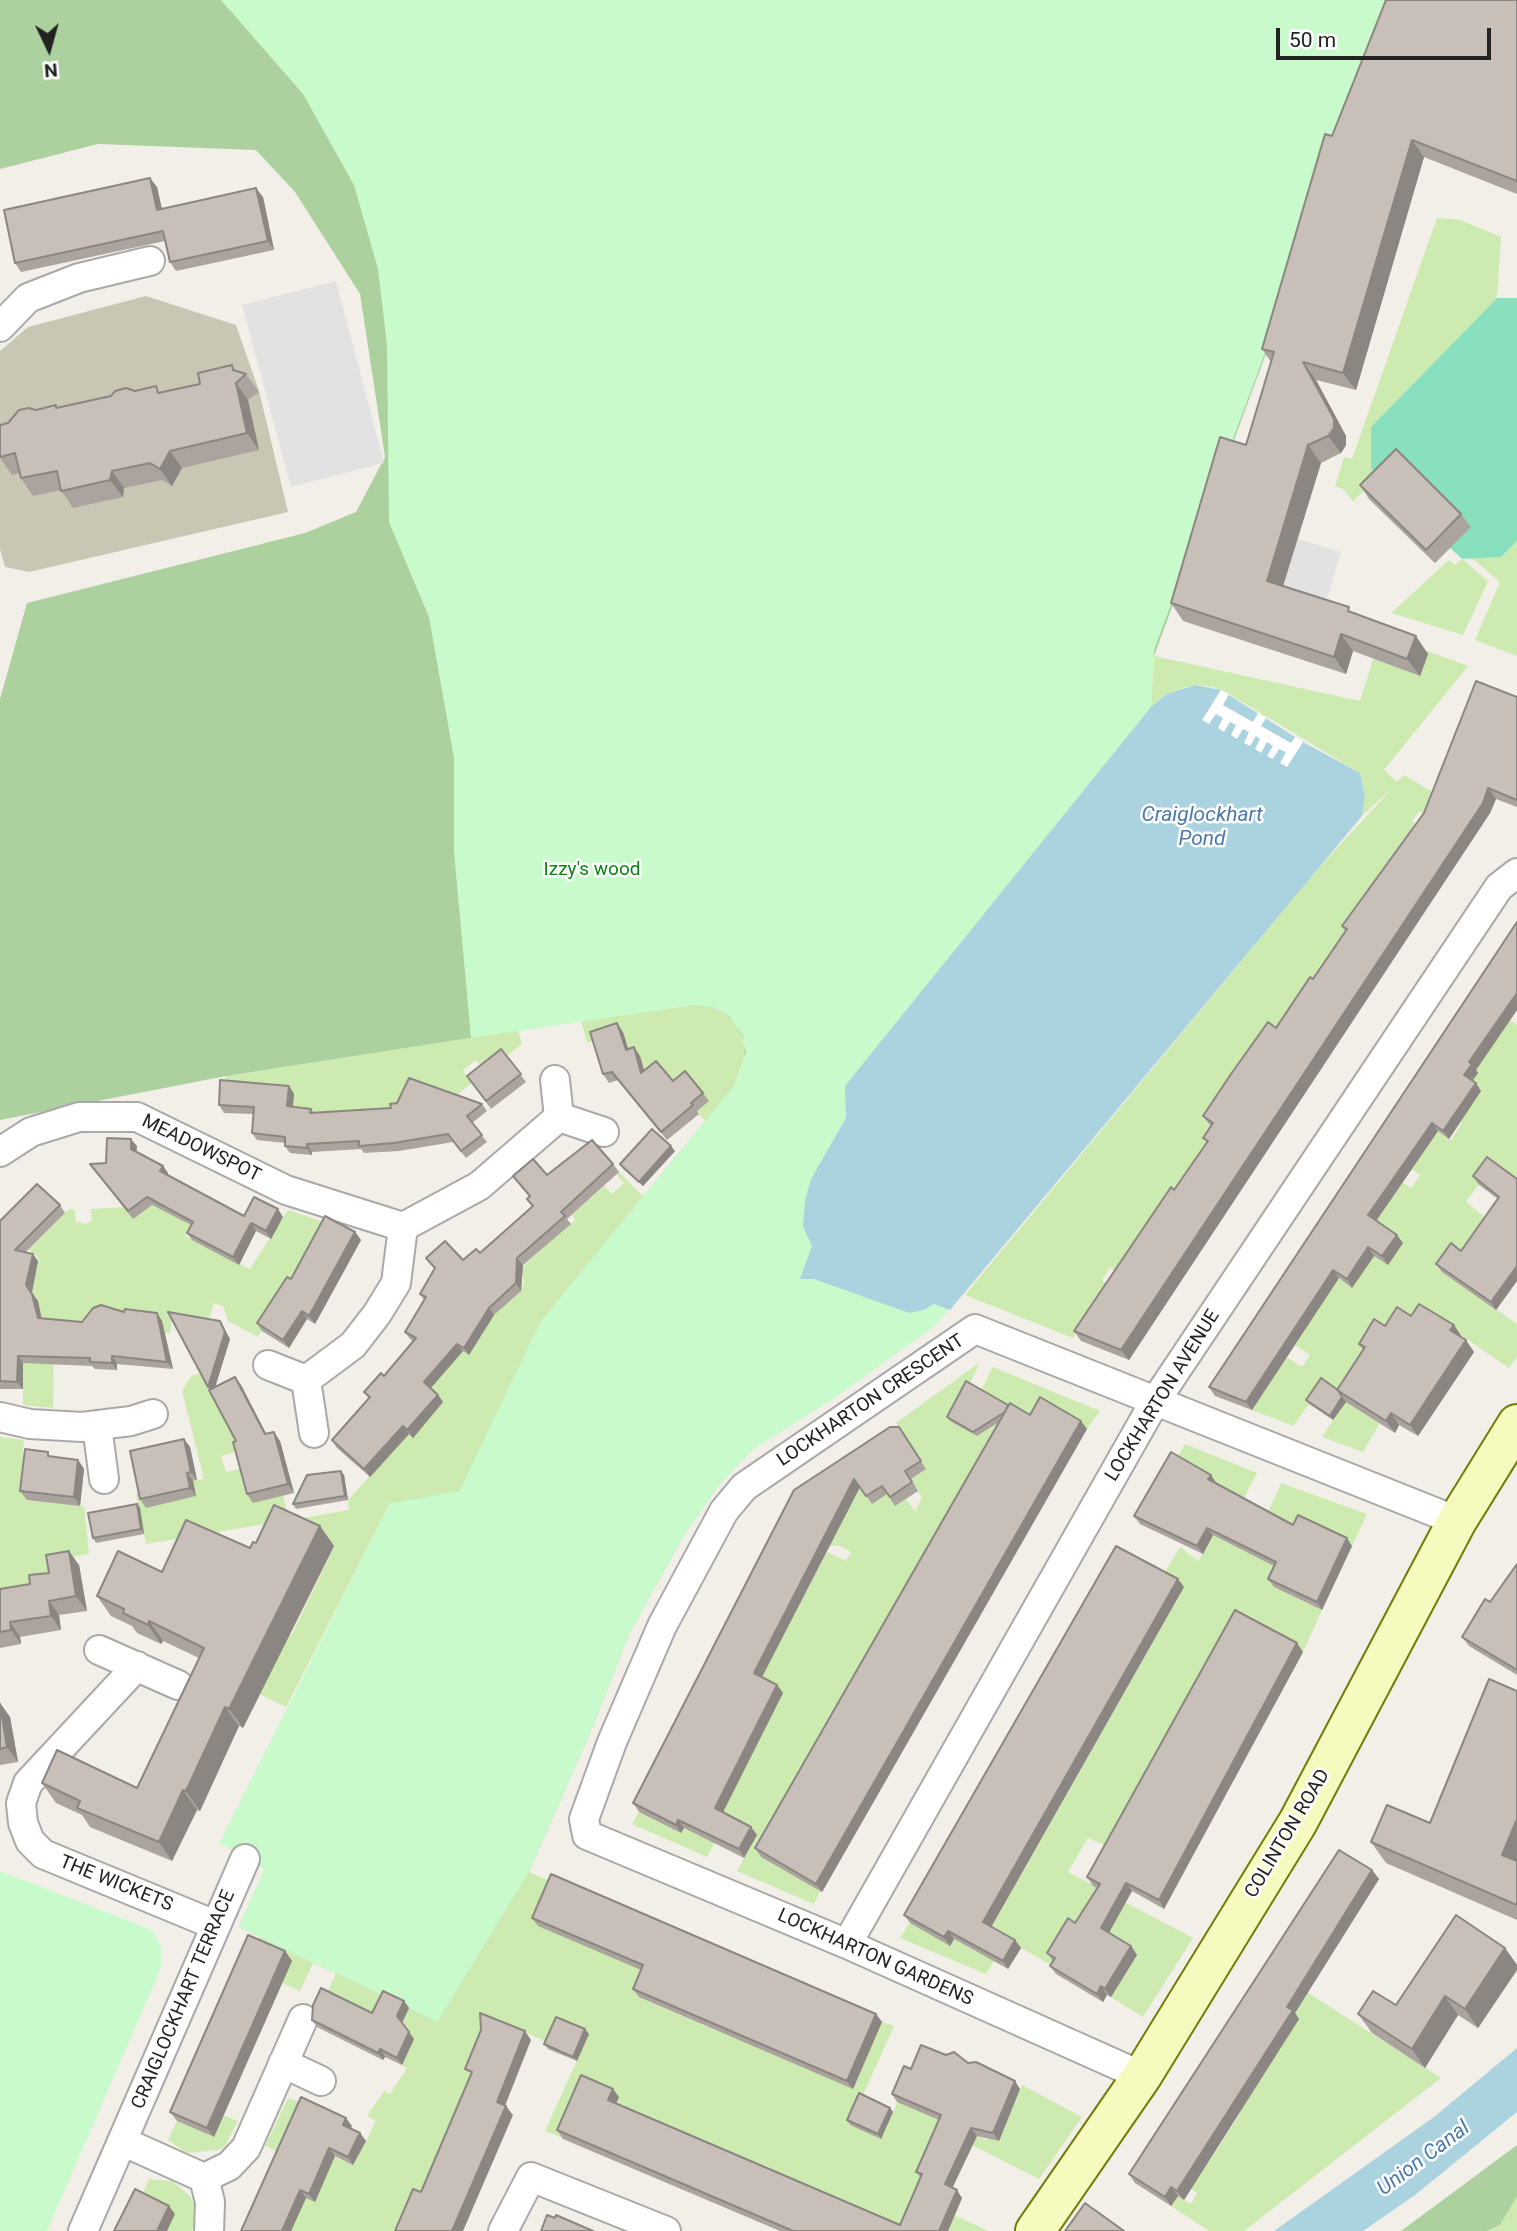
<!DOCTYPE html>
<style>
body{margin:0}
#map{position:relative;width:1517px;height:2231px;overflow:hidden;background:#f2efe9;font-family:Roboto,sans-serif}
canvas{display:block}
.north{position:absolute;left:14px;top:14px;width:70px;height:70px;-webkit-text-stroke:5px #fff;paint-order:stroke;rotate:175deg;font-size:19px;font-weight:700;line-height:28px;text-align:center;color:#222}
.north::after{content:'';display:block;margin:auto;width:24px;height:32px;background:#222;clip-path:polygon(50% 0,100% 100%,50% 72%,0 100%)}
.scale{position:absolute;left:1276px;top:28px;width:215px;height:32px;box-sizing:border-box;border:4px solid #222;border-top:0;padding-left:9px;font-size:21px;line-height:24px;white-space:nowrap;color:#222;-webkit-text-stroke:5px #fff;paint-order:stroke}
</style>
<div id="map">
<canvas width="1517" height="2231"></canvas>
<div class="north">N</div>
<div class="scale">50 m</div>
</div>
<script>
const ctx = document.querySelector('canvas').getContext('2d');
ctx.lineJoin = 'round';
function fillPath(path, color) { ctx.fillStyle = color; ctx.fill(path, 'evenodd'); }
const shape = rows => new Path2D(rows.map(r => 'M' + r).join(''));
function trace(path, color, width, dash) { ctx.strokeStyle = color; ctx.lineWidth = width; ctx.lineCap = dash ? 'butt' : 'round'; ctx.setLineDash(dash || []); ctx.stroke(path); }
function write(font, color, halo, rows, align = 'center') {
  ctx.font = font + ' Roboto,sans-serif'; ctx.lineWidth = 5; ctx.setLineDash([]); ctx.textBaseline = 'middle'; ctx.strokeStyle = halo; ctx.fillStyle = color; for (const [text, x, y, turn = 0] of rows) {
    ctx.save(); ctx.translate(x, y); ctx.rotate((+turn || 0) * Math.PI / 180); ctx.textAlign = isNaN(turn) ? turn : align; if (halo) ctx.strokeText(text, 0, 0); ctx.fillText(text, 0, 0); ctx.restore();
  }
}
fillPath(shape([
 [146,296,236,325,259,391,288,512,29,572,5,567,0,549,0,351,28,327]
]), '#c7c7b4');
fillPath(shape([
 [1437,218,1460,220,1501,237,1497,298,1371,427,1379,477,1353,501,1343,489,1335,486,1344,457,1352,459],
 [1517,541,1517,656,1475,640,1500,582,1472,558,1501,557],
 [1462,559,1488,581,1463,635,1391,613,1449,560,1455,565],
 [1381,634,1468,666,1384,770,1397,782,1404,775,1443,798,1429,818,1419,811,1412,821,1425,833,1207,1124,1221,1133,1129,1280,1110,1267,1102,1280,1120,1293,1083,1320,1073,1338,965,1295,1315,872,1395,785,1362,816,1365,796,1360,773,1229,694,1214,687,1195,685,1167,694,1151,707,1154,656,1360,701],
 [694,1005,712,1007,728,1015,739,1028,746,1052,734,1086,705,1121,679,1090,644,1071,640,1056,631,1058,623,1032,587,1043,581,1020],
 [1510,1020,1517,1025,1517,1187,1479,1184,1466,1202,1492,1223,1442,1271,1517,1324,1517,1357,1509,1368,1429,1313,1384,1416,1363,1452,1322,1437,1347,1399,1320,1389,1293,1426,1252,1410,1287,1357,1302,1367,1310,1355,1295,1345,1306,1329,1274,1307,1313,1316,1339,1278,1352,1287,1361,1274,1375,1223,1402,1182,1411,1188,1420,1175,1412,1169,1438,1131,1451,1140,1462,1123,1449,1114,1477,1073,1443,1049],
 [518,1030,522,1044,486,1072,476,1060,463,1070,472,1083,454,1097,411,1109,318,1121,225,1088,226,1076],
 [619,1172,643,1196,540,1322,459,1492,390,1503,286,1707,259,1694,287,1635,291,1636,334,1547,291,1520,349,1510,348,1500,403,1440,429,1390,445,1372,454,1346,469,1355,484,1332,469,1322,520,1290,524,1283,521,1270,527,1262,575,1220,572,1215,604,1186,612,1194,624,1183,616,1174],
 [147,1202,191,1225,185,1236,250,1269,288,1210,330,1224,258,1337,228,1321,223,1306,214,1303,203,1337,172,1319,170,1333,96,1330,26,1315,39,1259,29,1250,69,1209,75,1210,76,1222,86,1224,92,1220,91,1209,125,1207,133,1216,137,1216],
 [23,1351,54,1351,53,1408,23,1405],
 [980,1362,969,1386,980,1392,993,1367,1100,1411,1087,1429,1047,1405,814,1904,737,1871,757,1835,726,1820,707,1857,632,1824,639,1812,681,1833,691,1814,715,1826,725,1807,760,1681,827,1552,846,1561,851,1552,838,1545,829,1547,842,1522,834,1475,890,1492,895,1505,906,1499,915,1511,922,1497,909,1480,926,1469,896,1423],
 [202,1373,238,1442,239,1451,221,1456,226,1472,244,1468,283,1495,289,1520,146,1544,136,1494,172,1486,196,1496,193,1481,204,1479,182,1391,191,1376],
 [0,1437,24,1440,22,1457,31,1458,27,1500,84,1506,89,1554,54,1560,60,1596,0,1606],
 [1185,1444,1257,1473,1229,1527,1278,1567,1274,1587,1322,1610,1303,1652,1257,1627,1113,1849,1088,1838,1068,1872,1193,1938,1143,2017,1111,1997,1137,1955,1074,1927,1051,1965,1007,1940,986,1974,900,1938,910,1923,950,1945,954,1939,976,1952,995,1921,1181,1593,1157,1585,1180,1547,1198,1561,1211,1540,1197,1531,1176,1460],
 [1281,1483,1367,1514,1352,1546,1294,1544,1261,1528],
 [529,1872,557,1884,649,1974,639,1997,717,2031,863,2066,882,2022,894,2026,850,2124,866,2132,881,2139,899,2098,907,2106,961,2129,987,2140,989,2137,999,2140,1022,2085,1082,2117,1039,2179,972,2145,935,2206,988,2231,906,2231,768,2175,771,2168,764,2165,762,2172,563,2138,545,2131,589,2034,550,2043,512,2027,489,2036,405,2231,291,2231,308,2165,265,2146,288,2098,307,2105,333,2156,354,2165,376,2121,367,2116,384,2091,390,2094,407,2068,402,2065,414,2039,398,2030,409,2008,438,2021],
 [259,1937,313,1963,300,1991,282,1983,291,1960,255,1945],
 [1274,1971,1441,2078,1244,2231,1209,2231,1171,2206,1178,2196,1191,2204,1197,2193,1185,2185,1204,2156,1210,2160,1240,2114,1235,2105,1302,2001,1269,1979],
 [336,1973,388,1998,377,2020,326,1995],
 [223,2115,238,2121,225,2146,218,2150,187,2153,168,2140,177,2121,213,2137],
 [149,2179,172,2181,190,2196,199,2215,191,2231,167,2231,141,2198],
 [1517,2195,1517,2231,1487,2231,1500,2225]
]), '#cdebb0');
fillPath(shape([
 [0,0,1397,0,1154,656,752,1450,718,1486,684,1535,629,1634,593,1726,529,1872,437,2022,239,1927,305,1779,390,1503,459,1491,540,1322,734,1086,744,1063,745,1043,735,1022,717,1008,694,1005,668,1007,226,1076,0,1120,0,699,27,603,305,533,356,512,385,457,360,294,295,192,256,150,98,144,0,169],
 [1517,2145,1517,2196,1500,2225,1487,2231,1401,2231]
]), '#add19e');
fillPath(shape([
 [221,0,1397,0,1154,650,1151,706,1167,694,1187,686,1221,690,1303,742,1360,773,1365,796,1362,816,936,1325,833,1399,752,1450,718,1486,684,1535,629,1634,593,1726,529,1872,437,2022,239,1927,264,1870,239,1852,219,1844,390,1503,459,1491,540,1322,734,1086,746,1052,743,1036,731,1018,717,1008,694,1005,471,1038,454,852,454,758,429,617,389,522,387,345,378,269,354,185,303,94],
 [0,1871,152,1930,161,1947,161,1968,47,2231,0,2231]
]), '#c8facc');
fillPath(shape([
 [1497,298,1517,298,1517,541,1501,557,1462,559,1450,548,1435,563,1369,499,1385,483,1371,468,1371,427]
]), '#88e0be');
fillPath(shape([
 [336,281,384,463,291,487,242,305],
 [1297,539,1341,552,1323,612,1279,599]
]), '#e2e2e2');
fillPath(shape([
 [1195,685,1221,690,1303,742,1360,773,1365,796,1362,816,950,1310,934,1304,924,1310,909,1313,814,1279,800,1279,812,1246,803,1226,805,1201,811,1179,846,1118,845,1086,1151,707,1167,694],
 [1517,2048,1517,2112,1415,2195,1363,2231,1274,2231,1434,2117]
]), '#aad3df');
fillPath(shape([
 [1221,690,1229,694,1223,705,1253,722,1258,713,1266,718,1261,726,1291,743,1295,737,1303,742,1287,767,1280,763,1286,752,1279,749,1273,759,1267,756,1273,746,1267,742,1261,753,1255,749,1260,739,1256,736,1250,746,1244,743,1249,732,1243,729,1237,739,1231,735,1236,725,1230,722,1224,732,1218,728,1223,718,1216,714,1209,724,1202,720]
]), '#fff');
const street = shape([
 [0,327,28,298,79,278,150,261],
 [555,1080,559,1117],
 [0,1152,31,1132,79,1117,137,1117,286,1190,403,1227,479,1186,559,1117,604,1132],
 [268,1365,306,1380],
 [0,1417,30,1424,82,1427,131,1421,153,1414],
 [97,1426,104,1479],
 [314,1433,306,1380,353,1345,377,1314,396,1283,403,1227],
 [99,1650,178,1685],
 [137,1666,28,1783,21,1803,23,1823,30,1841,43,1854,215,1925],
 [847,1944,1154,1403,1499,887,1517,873],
 [283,2063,321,2081],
 [1142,2076,847,1944,587,1835,584,1819,612,1742,662,1626,724,1511,744,1487,975,1329,1457,1521],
 [124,2142,204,2178],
 [83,2231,245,1859],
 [209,2231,210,2202,204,2178,229,2166,246,2148,303,2019],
 [503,2231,531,2177,666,2231]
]);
const secondary = shape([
 [1035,2231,1142,2076,1298,1822,1457,1521,1517,1424]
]);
trace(street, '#a9a9a9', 32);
trace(secondary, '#707d05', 42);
trace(street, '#fff', 28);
trace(secondary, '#f7fabf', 38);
fillPath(shape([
 [1517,0,1517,194,1424,157,1356,390,1316,380,1346,436,1346,445,1341,453,1321,463,1283,586,1353,613,1428,654,1420,676,1353,651,1346,674,1183,621,1171,603,1246,445,1271,362,1262,349,1332,136],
 [157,187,162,209,263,197,274,250,176,271,170,262,165,241,21,272,15,263],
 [232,365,236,371,246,374,259,392,248,400,259,450,182,468,172,486,162,480,124,488,123,497,73,508,61,490,33,496,21,478,20,473,12,475,0,458,0,425,8,423,36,410,57,408,135,391,161,393,200,384],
 [1360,485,1461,514,1471,527,1435,563,1369,499],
 [1517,697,1517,807,1496,799,1490,813,1129,1360,1081,1341,1074,1331,1174,1190,1207,1143,1203,1138,1211,1127,1203,1116,1276,1028,1313,979,1345,931,1342,926],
 [1517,922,1517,1010,1476,1070,1478,1073,1472,1081,1481,1091,1449,1139,1438,1131,1376,1221,1403,1243,1388,1265,1374,1256,1352,1288,1339,1278,1252,1410,1215,1396,1209,1387],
 [623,1032,628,1049,640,1056,644,1070,703,1093,709,1101,697,1111,699,1114,667,1140,618,1080,609,1083,603,1074],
 [501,1049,526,1082,491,1109,467,1076],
 [289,1086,294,1094,293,1107,311,1109,314,1113,482,1104,487,1111,472,1123,487,1142,466,1158,453,1142,399,1151,364,1153,361,1149,312,1152,312,1155,290,1153,285,1146,285,1143,257,1140,252,1133,254,1114,224,1113,219,1105],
 [137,1146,136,1152,163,1166,168,1173,167,1175,244,1216,283,1217,271,1239,256,1231,239,1265,192,1240,187,1233,191,1225,152,1205,133,1219,90,1164,106,1163],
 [675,1151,643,1186,623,1169,620,1164],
 [613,1164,619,1172,567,1219,571,1224,523,1265,521,1291,494,1315,469,1355,463,1351,431,1388,438,1395,443,1402,413,1438,409,1434,370,1477,337,1448,332,1440,369,1399,364,1392,384,1376,413,1341,410,1339,405,1332,424,1300,420,1294,435,1269,426,1258,463,1260,480,1253,533,1207,527,1199,530,1197,513,1176,547,1175],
 [1473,1176,1517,1179,1517,1281,1496,1310,1442,1272,1436,1264,1461,1251,1498,1199,1478,1184],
 [60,1205,65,1213,26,1252,38,1261,32,1292,38,1301,41,1318,82,1322,124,1312,157,1313,162,1321,173,1369,117,1364,117,1370,95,1369,92,1366,23,1363,23,1389,0,1389,0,1221],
 [355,1232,361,1240,315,1324,307,1319,289,1348,262,1331,257,1323,291,1279],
 [1411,1316,1462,1337,1474,1352,1418,1436,1399,1425,1395,1433,1346,1402,1333,1420,1309,1404,1306,1400,1338,1390,1363,1350,1359,1344,1385,1326],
 [220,1321,230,1339,215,1387,241,1385,266,1434,280,1441,294,1493,253,1503,247,1494,236,1441,210,1390],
 [1008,1405,1030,1415,1087,1429,822,1892,761,1857,755,1848,999,1422,977,1436,950,1421,947,1417],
 [899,1427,926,1469,911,1479,918,1491,895,1506,887,1494,872,1504,860,1487,762,1677,777,1685,783,1693,723,1812,751,1827,757,1835,744,1858,684,1828,681,1833,639,1812,633,1803],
 [190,1447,197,1480,193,1481,196,1496,146,1508,140,1499],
 [52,1457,78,1460,84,1469,80,1506,27,1500,20,1491],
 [344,1475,348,1500,296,1509,293,1504],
 [1211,1475,1216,1483,1293,1525,1352,1546,1322,1610,1274,1587,1268,1579,1274,1566,1213,1535,1203,1554,1140,1524,1134,1516],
 [137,1504,140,1508,144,1534,96,1543,93,1538],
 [320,1526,334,1546,243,1728,239,1726,200,1811,197,1810,172,1861,90,1827,82,1815,56,1803,42,1783,137,1788,199,1658,163,1641,161,1644,137,1633,132,1626,111,1616,97,1596,162,1572,250,1548,256,1543],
 [1517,1564,1517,1675,1469,1646,1462,1637,1490,1602],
 [79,1565,87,1611,59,1615,61,1630,20,1637,21,1644,0,1648,0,1589,30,1584,49,1573],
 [1184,1587,991,1927,1021,1948,1008,1969,954,1939,950,1946,910,1923,904,1915],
 [1303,1652,1164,1909,1132,1891,1109,1933,1131,1946,1137,1955,1111,1997,1107,1995,1103,2002,1056,1974,1050,1966,1053,1961,1047,1953,1075,1923,1097,1888,1093,1886,1087,1877],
 [1517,1691,1517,1920,1386,1863,1371,1842,1430,1823],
 [0,1703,10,1717,18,1762,0,1765],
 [1372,1870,1379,1879,1295,2013,1299,2019,1184,2200,1178,2196,1171,2206,1135,2183,1129,2174],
 [532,1918,876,2014,882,2022,853,2089,639,1997,633,1989,641,1970,538,1926],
 [1505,1948,1517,1965,1517,1970,1478,2028,1458,2015,1425,2068,1372,2033,1358,2014,1396,2005],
 [285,1951,292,1961,214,2137,177,2121,170,2112],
 [404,2001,409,2008,402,2023,414,2039,402,2065,385,2057,383,2060,317,2027,312,2020,372,2013],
 [589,2034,577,2061,548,2049,544,2044],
 [946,2055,968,2063,1020,2089,999,2141,977,2136,952,2188,962,2198,948,2231,780,2231,563,2139,557,2130,619,2097,616,2103,900,2225,920,2177,916,2172,939,2120,897,2102,892,2094,911,2069],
 [890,2108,893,2112,881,2139,850,2125,847,2120],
 [352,2126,350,2129,360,2133,366,2141,353,2165,335,2156,315,2202,306,2198,291,2231,241,2231]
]), '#aba49e');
fillPath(shape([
 [1412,140,1424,157,1356,390,1343,373],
 [150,178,157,187,164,219,157,210],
 [256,188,263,197,274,250,268,241],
 [1303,362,1316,380,1346,436,1346,445,1341,453,1328,436],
 [236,383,248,400,259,450,247,433],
 [1308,445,1321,463,1279,599,1267,581],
 [170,451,182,468,172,486,160,469],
 [112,471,124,488,123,497,110,480],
 [1341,634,1353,651,1346,674,1334,657],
 [1416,636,1428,654,1420,676,1407,659],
 [1488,788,1496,799,1490,813,1129,1360,1121,1350],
 [1517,993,1517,1010,1476,1070,1478,1073,1470,1084,1464,1075,1469,1062],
 [617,1023,623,1032,631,1058,626,1050],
 [634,1047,640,1056,647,1081,641,1073],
 [1476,1083,1481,1091,1449,1139,1443,1131],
 [289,1086,294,1094,292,1113,287,1106],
 [1432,1123,1438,1131,1374,1224,1368,1215],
 [131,1139,137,1146,136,1157,131,1149],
 [307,1144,312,1152,312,1155,307,1148],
 [671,1146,675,1151,643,1186,639,1182],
 [163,1166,168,1173,165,1178,160,1171],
 [278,1209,283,1217,271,1239,266,1231],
 [251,1223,256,1231,239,1265,233,1257],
 [355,1232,361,1240,315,1324,309,1316],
 [1397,1235,1403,1243,1388,1265,1382,1256],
 [1368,1247,1374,1256,1352,1288,1347,1279],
 [33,1254,38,1261,32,1292,26,1285],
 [517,1258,523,1265,521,1291,516,1283],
 [1517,1266,1517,1281,1496,1310,1491,1302],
 [1333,1270,1339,1278,1252,1410,1246,1402],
 [32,1294,38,1301,43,1325,38,1318],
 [489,1308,494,1315,469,1355,464,1348],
 [302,1311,307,1319,289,1348,283,1340],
 [157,1313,162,1321,173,1369,167,1362],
 [220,1321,230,1339,213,1394,208,1387],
 [1454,1325,1462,1337,1459,1342,1450,1330],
 [1466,1340,1474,1352,1418,1436,1410,1425],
 [457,1344,463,1351,429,1390,424,1382],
 [18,1356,23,1363,23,1389,17,1382],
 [112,1356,117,1364,117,1370,112,1363],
 [235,1377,241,1385,271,1443,265,1434],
 [438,1395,443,1402,413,1438,407,1430],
 [1342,1397,1346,1402,1333,1420,1330,1416],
 [1391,1413,1399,1425,1395,1433,1386,1421],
 [1081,1421,1087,1429,822,1892,816,1884],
 [403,1426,409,1434,370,1477,364,1469],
 [274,1432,280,1441,294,1493,288,1484],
 [184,1439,190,1447,197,1480,191,1472],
 [78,1460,84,1469,80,1506,74,1497],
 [341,1471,344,1475,348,1500,345,1496],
 [187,1473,193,1481,196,1496,190,1488],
 [1211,1475,1216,1483,1214,1487,1208,1479],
 [854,1479,860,1487,760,1681,754,1673],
 [137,1504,140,1508,144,1534,141,1529],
 [320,1526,334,1546,243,1728,229,1709],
 [1207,1528,1213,1535,1203,1554,1197,1546],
 [1347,1538,1352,1546,1322,1610,1317,1602],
 [69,1551,79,1565,87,1611,76,1596],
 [1178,1579,1184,1587,989,1931,983,1922],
 [49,1601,59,1615,61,1630,51,1616],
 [149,1621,163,1641,161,1644,148,1625],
 [10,1622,20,1637,21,1644,11,1630],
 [1297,1643,1303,1652,1164,1909,1159,1900],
 [777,1685,783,1693,721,1816,715,1808],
 [0,1703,10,1717,18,1762,7,1747],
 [225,1707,239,1726,200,1811,186,1791],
 [183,1790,197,1810,172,1861,159,1842],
 [1517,1819,1517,1876,1502,1855],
 [678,1820,684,1828,681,1833,676,1825],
 [751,1827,757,1835,744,1858,739,1849],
 [1372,1870,1379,1879,1295,2013,1299,2019,1184,2200,1177,2191,1287,2007],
 [1126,1883,1132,1891,1107,1936,1101,1928],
 [948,1931,954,1939,950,1946,944,1937],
 [1015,1940,1021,1948,1008,1969,1003,1961],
 [1131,1946,1137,1955,1111,1997,1105,1989],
 [1505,1948,1517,1965,1517,1970,1478,2028,1465,2009],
 [285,1951,292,1961,214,2137,207,2128],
 [1101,1986,1107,1995,1103,2002,1097,1994],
 [1445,1996,1458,2015,1425,2068,1412,2049],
 [404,2001,409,2008,402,2023,397,2016],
 [876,2014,882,2022,853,2089,847,2081],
 [585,2029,589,2034,577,2061,573,2057],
 [525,2031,531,2040,503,2111,497,2102],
 [409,2032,414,2039,402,2065,397,2058],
 [380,2049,385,2057,383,2060,378,2053],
 [1015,2081,1020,2089,999,2141,993,2133],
 [613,2089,619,2097,614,2108,608,2100],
 [506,2106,513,2115,463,2231,452,2231],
 [890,2108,893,2112,881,2139,878,2134],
 [346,2118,352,2126,348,2133,343,2125],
 [971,2128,977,2136,950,2193,945,2184],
 [360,2133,366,2141,353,2165,348,2157],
 [329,2148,335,2156,315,2202,309,2194],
 [1171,2187,1178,2196,1171,2206,1165,2197],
 [300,2190,306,2198,291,2231,282,2231],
 [957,2190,962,2198,948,2231,939,2231],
 [169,2206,175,2214,167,2231,157,2231]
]), '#8b8681');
const building = shape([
 [1386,0,1517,0,1517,181,1412,140,1343,373,1303,362,1334,419,1334,428,1328,436,1308,445,1267,581,1349,607,1348,611,1416,636,1407,659,1341,634,1334,657,1171,603,1220,437,1246,445,1274,352,1262,349,1325,134,1332,136,1386,0],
 [150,178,157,210,256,188,268,241,170,262,163,231,15,263,4,210,150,178],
 [232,365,233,370,246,374,236,383,247,433,170,451,160,469,150,463,112,471,110,480,61,491,57,471,21,478,15,453,0,457,0,425,8,423,19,410,29,408,36,410,56,405,56,408,111,396,115,391,126,388,135,391,156,386,158,393,200,384,198,373,232,365],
 [1396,449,1461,514,1426,550,1360,485,1396,449],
 [1476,681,1517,697,1517,800,1488,788,1483,803,1121,1350,1074,1331,1171,1187,1174,1190,1208,1141,1203,1138,1213,1123,1203,1116,1231,1074,1268,1022,1276,1028,1310,977,1313,979,1347,929,1342,926,1424,813,1476,681],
 [1517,922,1517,993,1469,1062,1472,1064,1464,1075,1476,1083,1443,1131,1432,1123,1368,1215,1397,1235,1382,1256,1368,1247,1347,1279,1333,1270,1246,1402,1209,1387,1517,922],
 [617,1023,626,1050,634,1047,641,1073,656,1061,673,1081,685,1071,703,1093,691,1103,693,1105,661,1132,612,1072,603,1074,590,1032,617,1023],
 [501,1049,521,1074,486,1101,467,1076,501,1049],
 [409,1078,482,1104,467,1116,482,1135,461,1151,448,1134,394,1143,359,1146,359,1141,307,1144,307,1148,285,1146,285,1137,252,1133,254,1107,219,1105,220,1080,289,1086,287,1106,311,1109,310,1113,391,1108,390,1104,397,1103,409,1078],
 [652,1129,671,1146,639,1182,620,1164,652,1129],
 [107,1138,131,1139,131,1149,163,1166,160,1171,244,1216,254,1197,278,1209,266,1231,251,1223,233,1257,187,1233,193,1222,147,1197,128,1211,90,1164,106,1163,107,1138],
 [592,1140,613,1164,561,1212,565,1216,517,1258,516,1283,489,1308,464,1348,457,1344,424,1382,438,1395,407,1430,403,1426,364,1469,332,1440,370,1397,364,1392,381,1373,384,1376,416,1338,405,1332,426,1297,420,1294,435,1268,426,1258,445,1241,463,1260,476,1249,480,1253,533,1206,527,1199,530,1196,513,1176,533,1159,547,1175,592,1140],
 [1487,1157,1517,1179,1517,1266,1491,1302,1436,1264,1451,1243,1461,1251,1499,1197,1473,1176,1487,1157],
 [37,1184,60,1205,15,1250,33,1254,26,1285,32,1294,38,1318,82,1322,93,1308,101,1305,124,1312,125,1309,157,1313,167,1362,112,1356,112,1363,90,1362,90,1358,18,1356,17,1382,0,1381,0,1221,37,1184],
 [325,1216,355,1232,309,1316,302,1311,283,1340,257,1323,287,1277,291,1279,325,1216],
 [1419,1304,1454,1325,1450,1330,1466,1340,1410,1425,1391,1413,1386,1421,1337,1390,1365,1347,1359,1344,1374,1319,1385,1326,1397,1307,1411,1316,1419,1304],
 [168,1312,220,1321,225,1332,208,1387,168,1312],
 [235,1377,265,1434,274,1432,288,1484,247,1494,233,1442,236,1441,209,1390,235,1377],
 [1321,1378,1338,1390,1342,1397,1330,1416,1306,1400,1321,1378],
 [966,1381,1008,1405,1005,1412,973,1432,947,1417,966,1381],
 [1040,1397,1081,1421,816,1884,755,1848,1010,1403,1030,1415,1040,1397],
 [890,1427,899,1427,921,1461,905,1471,912,1482,890,1497,882,1486,866,1496,854,1479,754,1673,777,1685,715,1808,751,1827,739,1849,678,1820,676,1825,633,1803,794,1490,890,1427],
 [184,1439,191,1472,187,1473,190,1488,140,1499,130,1451,184,1439],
 [25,1449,48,1452,48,1456,78,1460,74,1497,20,1491,25,1449],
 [1171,1452,1211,1475,1208,1479,1293,1525,1298,1515,1347,1538,1317,1602,1268,1579,1276,1562,1207,1528,1197,1546,1134,1516,1171,1452],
 [341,1471,345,1496,293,1504,307,1475,341,1471],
 [137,1504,141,1529,93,1538,88,1513,137,1504],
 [274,1505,320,1526,229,1709,225,1707,186,1791,183,1790,159,1842,77,1808,80,1801,42,1783,57,1750,137,1788,204,1648,149,1621,148,1625,123,1613,124,1609,97,1596,118,1551,162,1572,186,1520,250,1548,253,1542,256,1543,274,1505],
 [1116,1546,1178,1579,983,1922,1015,1940,1003,1961,948,1931,944,1937,904,1915,1116,1546],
 [69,1551,76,1596,49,1601,51,1616,10,1622,11,1630,0,1632,0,1589,30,1584,29,1575,49,1573,46,1555,69,1551],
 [1517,1564,1517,1670,1462,1637,1485,1599,1490,1602,1517,1564],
 [1235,1610,1297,1643,1159,1900,1126,1883,1101,1928,1131,1946,1105,1989,1101,1986,1097,1994,1050,1966,1055,1958,1047,1953,1068,1918,1075,1923,1100,1884,1087,1877,1235,1610],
 [1489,1679,1517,1691,1517,1819,1502,1855,1517,1861,1517,1905,1371,1842,1387,1805,1430,1823,1489,1679],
 [0,1704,7,1747,0,1749,0,1704],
 [1339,1850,1372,1870,1287,2007,1293,2010,1177,2191,1171,2187,1165,2197,1129,2174,1339,1850],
 [551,1874,876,2014,847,2081,633,1989,643,1965,532,1918,551,1874],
 [1456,1915,1505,1948,1465,2009,1445,1996,1412,2049,1358,2014,1373,1991,1396,2005,1456,1915],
 [248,1935,285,1951,207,2128,170,2112,248,1935],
 [321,1988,372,2013,383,1991,404,2001,397,2016,409,2032,397,2058,380,2049,378,2053,312,2020,313,2005,321,1988],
 [480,2013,525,2031,497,2102,506,2106,452,2231,395,2231,413,2189,421,2192,472,2072,465,2069,481,2030,480,2013],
 [556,2017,585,2029,573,2057,544,2044,556,2017],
 [921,2045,946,2055,954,2052,968,2063,976,2062,1015,2081,993,2133,971,2128,945,2184,957,2190,939,2231,793,2231,557,2130,581,2075,613,2089,608,2100,900,2225,922,2174,916,2172,941,2115,892,2094,904,2066,911,2069,921,2045],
 [859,2093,890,2108,878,2134,847,2120,859,2093],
 [301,2097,346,2118,343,2125,360,2133,348,2157,329,2148,309,2194,300,2190,282,2231,241,2231,301,2097],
 [135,2189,169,2206,157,2231,114,2231,135,2189],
 [1085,2203,1124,2231,1065,2231,1085,2203],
 [547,2215,555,2218,556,2215,593,2231,541,2231,547,2215]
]);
fillPath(building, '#c7bfb8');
trace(building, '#8b8681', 2);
write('19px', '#0c8416', '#fff', [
 ["Izzy's wood",592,870]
]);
write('19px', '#222', '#fff', [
 ["MEADOWSPOT",201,1149,26],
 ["LOCKHARTON AVENUE",1163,1396,-58],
 ["LOCKHARTON CRESCENT",871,1401,-34],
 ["COLINTON ROAD",1288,1834,-59],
 ["THE WICKETS",116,1884,22],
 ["LOCKHARTON GARDENS",875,1958,24],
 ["CRAIGLOCKHART TERRACE",184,2000,-67]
]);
write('italic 21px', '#4a7aab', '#fff', [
 ["Craiglockhart",1202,816],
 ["Pond",1202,840],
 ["Union Canal",1424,2159,-37]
]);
</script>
